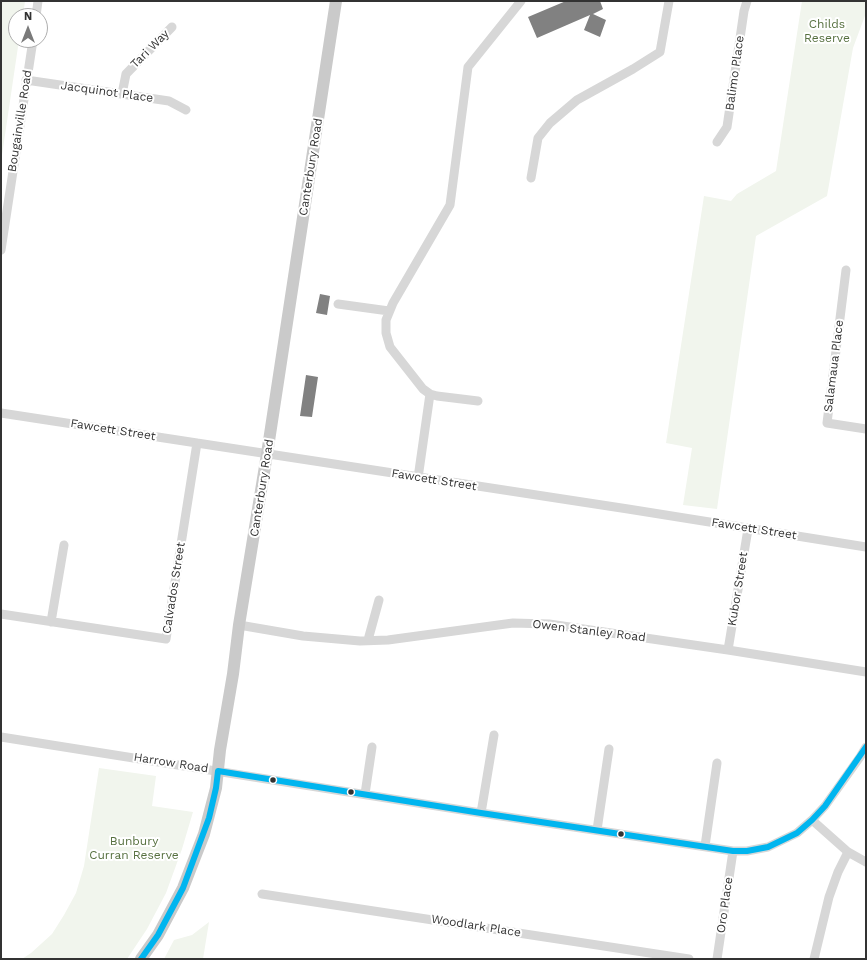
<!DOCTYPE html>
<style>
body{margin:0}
#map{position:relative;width:867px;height:960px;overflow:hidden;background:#fff;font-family:"Work Sans",sans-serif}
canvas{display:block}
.frame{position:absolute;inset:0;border:2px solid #333;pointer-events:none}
.north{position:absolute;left:8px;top:8px;width:40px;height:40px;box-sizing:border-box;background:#fff;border:1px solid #adadad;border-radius:50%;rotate:0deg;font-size:11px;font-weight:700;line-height:16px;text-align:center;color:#333}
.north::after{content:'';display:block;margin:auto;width:14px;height:18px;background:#7a7a7a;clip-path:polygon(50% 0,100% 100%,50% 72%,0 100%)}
</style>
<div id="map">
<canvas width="867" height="960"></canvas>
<div class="frame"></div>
<div class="north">N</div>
</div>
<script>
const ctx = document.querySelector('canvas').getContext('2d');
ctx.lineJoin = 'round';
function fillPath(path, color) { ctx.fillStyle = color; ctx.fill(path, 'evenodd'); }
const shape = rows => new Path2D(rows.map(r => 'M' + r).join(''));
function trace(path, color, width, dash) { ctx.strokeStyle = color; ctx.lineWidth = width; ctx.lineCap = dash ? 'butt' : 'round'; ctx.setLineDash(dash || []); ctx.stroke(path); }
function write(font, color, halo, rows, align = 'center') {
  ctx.font = font + ' "Work Sans",sans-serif'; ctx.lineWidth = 4; ctx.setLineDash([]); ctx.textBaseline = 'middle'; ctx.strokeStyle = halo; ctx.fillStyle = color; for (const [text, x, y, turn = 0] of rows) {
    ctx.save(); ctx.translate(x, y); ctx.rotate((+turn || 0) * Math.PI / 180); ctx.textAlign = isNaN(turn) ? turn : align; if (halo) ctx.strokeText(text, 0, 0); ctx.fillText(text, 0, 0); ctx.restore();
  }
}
fillPath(shape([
 [1,1,25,1,23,16,16,16,16,40,19,40,1,162],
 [802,1,866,1,866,13,853,48,827,196,756,236,717,509,683,505,692,448,666,443,704,196,731,201,737,194,776,171],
 [99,768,156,776,152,806,193,812,182,849,166,893,147,929,127,959,22,959,31,953,52,934,64,915,76,893,84,866],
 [209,922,203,959,164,959,174,940,192,935]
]), '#f1f5ed');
fillPath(shape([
 [566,1,600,1,603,9,593,14,606,20,600,37,584,30,590,15,537,38,528,17],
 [320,294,330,296,327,315,316,313],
 [306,375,318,377,312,417,300,416]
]), '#818181');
trace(shape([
 [36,16,38,1],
 [26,80,169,101,186,110],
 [122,94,126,74,172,27],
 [717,142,727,127,744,11,747,1],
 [531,178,538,138,550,123,577,100,633,69,660,52,669,1],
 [1,250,33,40],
 [846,270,827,423,866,429],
 [338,304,389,311],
 [478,401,437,396,430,394,423,389,390,347,386,333,386,320,393,303,450,205,468,67,521,1],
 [1,413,628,509,866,547],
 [418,478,430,394],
 [1,614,166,639,197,443],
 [51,622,64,545],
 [239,625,303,636,360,641,388,640,513,623,549,624,728,650,866,672],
 [368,640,379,600],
 [728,650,748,529],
 [1,737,481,813,733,851,747,851,768,847,797,833,812,820,825,806,860,757,866,747],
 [365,794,372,747],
 [481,813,494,735],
 [812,820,848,852,866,862],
 [597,830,609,749],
 [705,846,717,763],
 [262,894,689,959],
 [717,959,733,851],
 [814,959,829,897,838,872,848,852]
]), '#d7d7d7', 9);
trace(shape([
 [141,959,158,935,183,888,204,834,216,788,220,750,233,674,239,625,267,454,336,1]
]), '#cacaca', 12);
trace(shape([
 [218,771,481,813,733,851,747,851,768,847,797,833,812,820,825,806,866,747],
 [141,959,158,935,183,888,209,818,216,788,218,771]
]), '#00b5ef', 6);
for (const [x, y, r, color] of [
 [273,780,3.5,"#333"],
 [351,792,3.5,"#333"],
 [621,834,3.5,"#333"]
]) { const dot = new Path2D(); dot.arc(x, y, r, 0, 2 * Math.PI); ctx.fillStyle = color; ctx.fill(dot); trace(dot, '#fff', 1.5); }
write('12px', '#56703f', '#fff', [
 ["Childs",827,24],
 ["Reserve",827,38],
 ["Bunbury",134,841],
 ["Curran Reserve",134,855]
]);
write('12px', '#333', '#fff', [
 ["Tari Way",150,49,-45],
 ["Balimo Place",735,73,-82],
 ["Jacquinot Place",107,92,8],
 ["Bougainville Road",20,121,-81],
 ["Canterbury Road",311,167,-81],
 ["Salamaua Place",834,366,-83],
 ["Fawcett Street",113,430,9],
 ["Fawcett Street",434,480,9],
 ["Canterbury Road",262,488,-81],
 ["Fawcett Street",754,529,9],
 ["Calvados Street",174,588,-81],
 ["Kubor Street",738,589,-81],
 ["Owen Stanley Road",589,631,7],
 ["Harrow Road",171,763,9],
 ["Oro Place",725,905,-82],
 ["Woodlark Place",476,926,9]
]);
</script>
